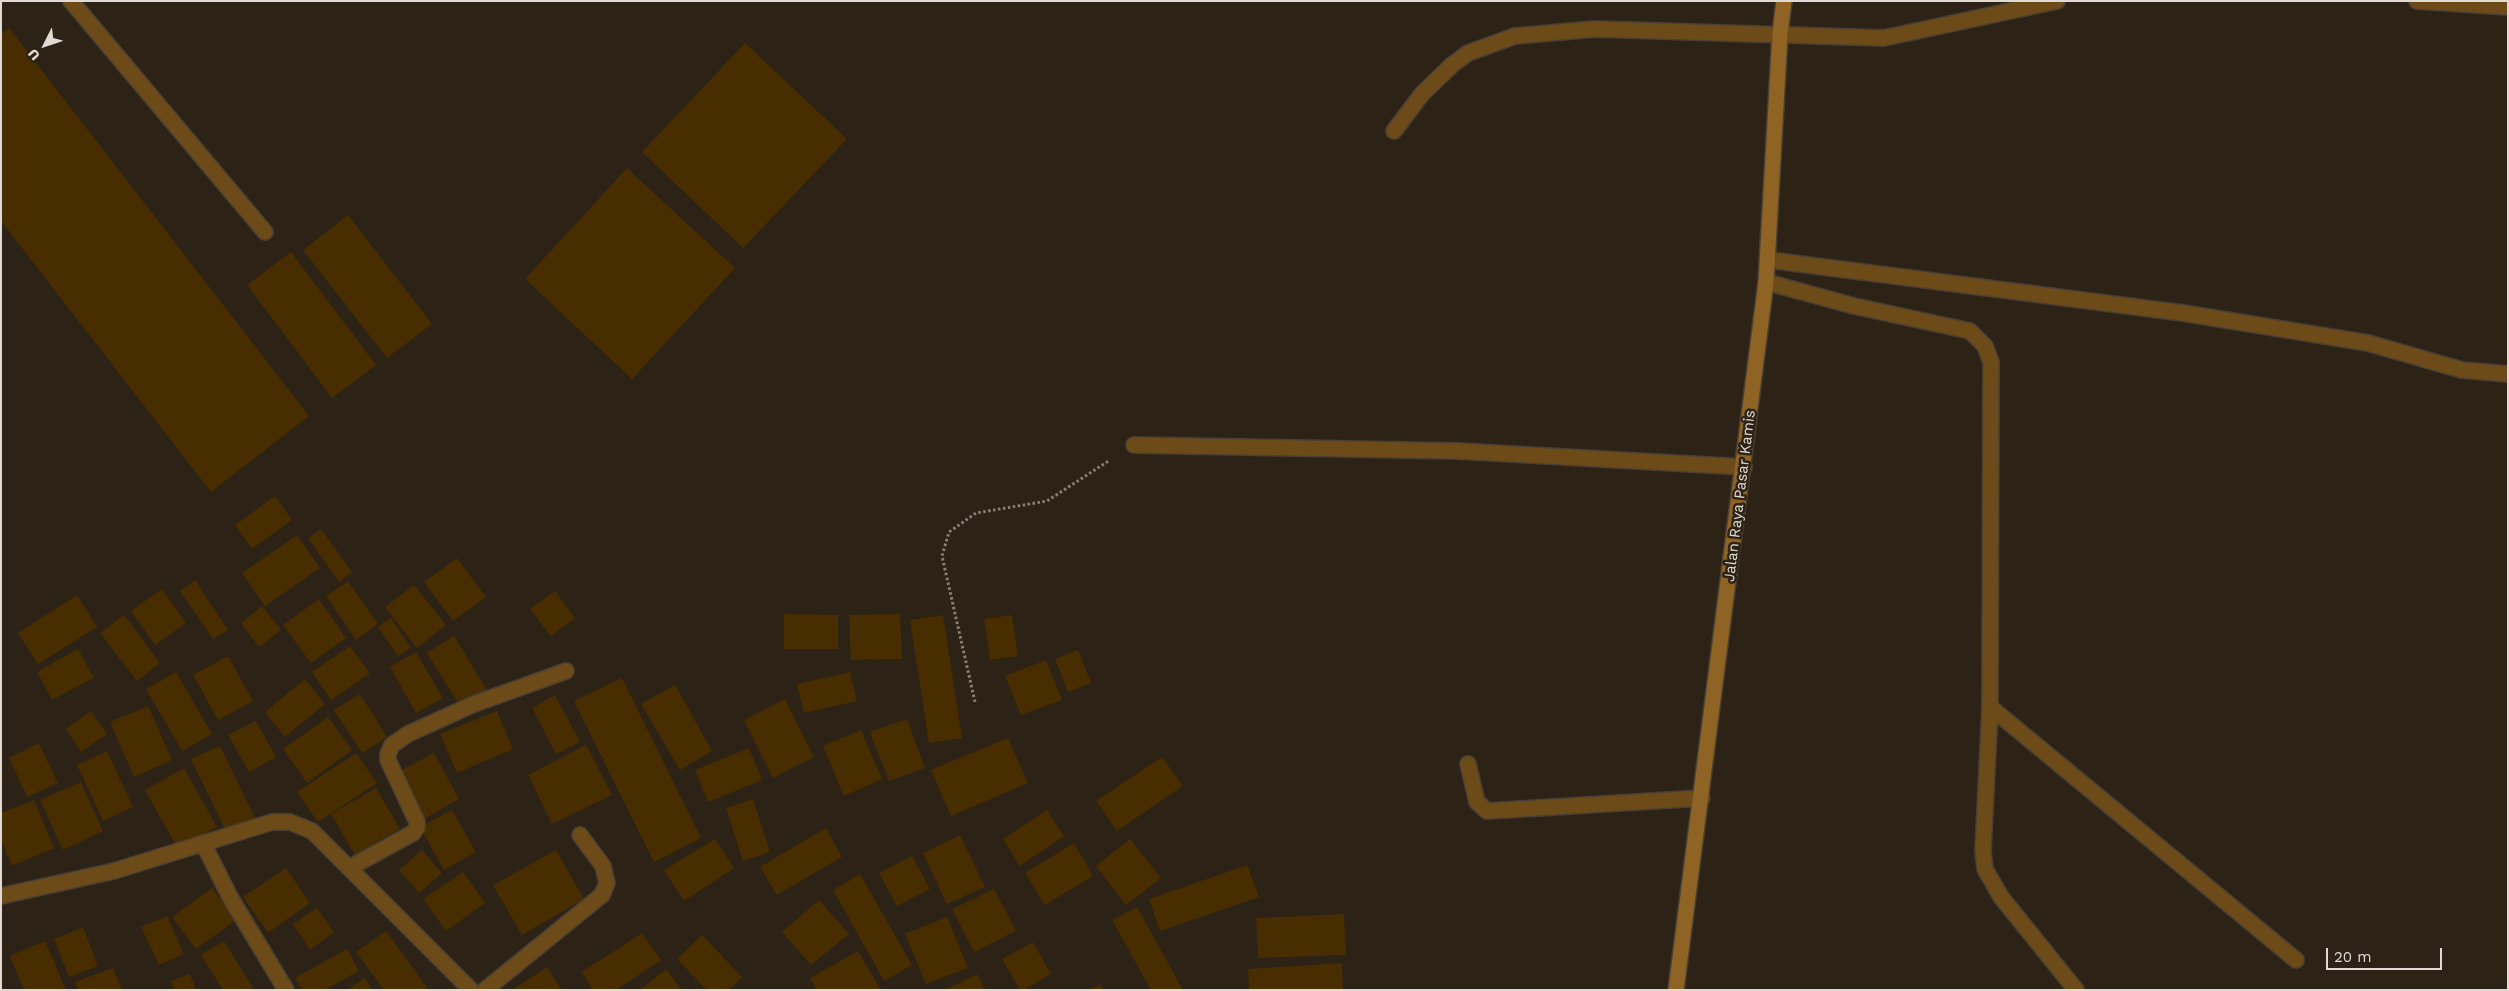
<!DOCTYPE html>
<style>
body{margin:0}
#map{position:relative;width:2509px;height:991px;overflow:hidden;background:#2c2216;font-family:"Work Sans",sans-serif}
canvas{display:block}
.frame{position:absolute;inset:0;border:2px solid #e0dad2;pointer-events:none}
.north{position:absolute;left:20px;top:20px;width:50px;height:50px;-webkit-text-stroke:4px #2c2216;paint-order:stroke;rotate:229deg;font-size:14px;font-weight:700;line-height:20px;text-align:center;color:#e0dad2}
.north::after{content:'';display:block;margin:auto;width:18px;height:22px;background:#e0dad2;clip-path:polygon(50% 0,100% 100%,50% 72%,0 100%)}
.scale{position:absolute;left:2326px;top:948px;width:116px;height:22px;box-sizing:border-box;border:2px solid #e0dad2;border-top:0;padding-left:6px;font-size:15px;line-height:18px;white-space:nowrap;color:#e0dad2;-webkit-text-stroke:4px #2c2216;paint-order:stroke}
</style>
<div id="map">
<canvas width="2509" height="991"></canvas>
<div class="frame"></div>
<div class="north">U</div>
<div class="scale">20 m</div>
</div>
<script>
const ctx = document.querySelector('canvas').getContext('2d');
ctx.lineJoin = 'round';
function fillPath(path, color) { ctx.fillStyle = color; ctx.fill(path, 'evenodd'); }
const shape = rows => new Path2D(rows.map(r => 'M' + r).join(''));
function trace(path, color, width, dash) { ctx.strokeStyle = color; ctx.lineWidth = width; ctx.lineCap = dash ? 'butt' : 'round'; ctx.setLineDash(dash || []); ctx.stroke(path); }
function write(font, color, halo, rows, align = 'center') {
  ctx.font = font + ' "Work Sans",sans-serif'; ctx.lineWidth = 5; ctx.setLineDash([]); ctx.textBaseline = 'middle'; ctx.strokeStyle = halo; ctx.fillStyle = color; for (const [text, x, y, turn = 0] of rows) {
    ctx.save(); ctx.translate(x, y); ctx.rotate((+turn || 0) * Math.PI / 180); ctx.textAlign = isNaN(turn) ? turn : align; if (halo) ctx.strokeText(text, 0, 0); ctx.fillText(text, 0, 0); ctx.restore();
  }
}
fillPath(shape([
 [9,28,309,416,211,492,1,221,1,34],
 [745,43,847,139,743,248,642,152],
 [627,168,735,268,632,379,525,279],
 [348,215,432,324,387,358,303,250],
 [291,252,376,365,332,398,247,285],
 [275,496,292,520,252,549,235,525],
 [321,529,352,572,339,582,308,538],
 [297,535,320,568,265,606,242,573],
 [457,558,486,597,453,621,424,582],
 [195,580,228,630,213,639,180,591],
 [348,581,378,624,356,640,326,596],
 [414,585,446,625,417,648,385,607],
 [162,589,186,623,155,645,131,611],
 [555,591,575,618,551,636,530,609],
 [77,595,97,627,38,664,18,633],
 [319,599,346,638,311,663,283,625],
 [262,606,281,630,259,647,241,623],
 [784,614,838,615,838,649,784,649],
 [900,614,902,659,851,660,849,615],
 [124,615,160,663,137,681,100,633],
 [943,615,962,738,929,743,910,620],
 [1012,615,1018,656,990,660,984,619],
 [391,618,411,648,398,656,378,627],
 [454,636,487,690,460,706,427,653],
 [350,646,370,673,331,700,312,672],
 [78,649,94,678,52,700,37,672],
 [1078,650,1091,683,1068,692,1055,659],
 [416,652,443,698,416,713,390,667],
 [228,656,253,701,218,720,193,675],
 [1046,660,1062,700,1021,715,1005,676],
 [176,672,212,734,182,751,146,689],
 [850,672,857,701,804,713,797,684],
 [622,678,701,838,654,862,574,701],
 [305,679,325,704,285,737,265,712],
 [675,685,712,751,680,770,641,704],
 [360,694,387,737,362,753,334,710],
 [555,695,580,742,556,754,532,708],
 [785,699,814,757,773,778,744,720],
 [148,706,172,760,134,777,110,722],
 [91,711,107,734,81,752,66,729],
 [497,711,513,749,457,773,440,734],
 [328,717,352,750,307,783,283,749],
 [907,719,925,768,889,781,870,732],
 [256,721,276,757,249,772,228,735],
 [861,730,882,779,844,796,823,746],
 [1008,738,1028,783,951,816,931,770],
 [39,743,58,783,27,797,9,758],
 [586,745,612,795,552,824,528,775],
 [220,746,256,820,227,833,191,759],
 [749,748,762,780,708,802,695,770],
 [107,751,133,807,103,821,77,765],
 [356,753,377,783,318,822,297,792],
 [434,753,459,799,422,820,396,773],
 [1162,757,1183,786,1117,831,1096,801],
 [184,768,217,827,178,849,145,790],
 [81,782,103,831,63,850,40,800],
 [376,788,400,829,355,855,331,814],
 [753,799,770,852,743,861,726,808],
 [34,800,54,848,12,866,1,840,1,813],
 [452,810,476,852,444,870,420,827],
 [1047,810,1064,836,1020,866,1003,839],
 [826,828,842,857,777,895,760,867],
 [960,835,985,887,947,904,923,853],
 [715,839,734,868,684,901,664,870],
 [1130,839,1161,878,1126,905,1096,866],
 [1074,843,1093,876,1045,905,1025,873],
 [422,850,442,873,419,893,399,870],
 [556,850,584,899,522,935,493,885],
 [912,856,930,889,897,906,879,873],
 [1247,865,1259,897,1160,931,1149,899],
 [286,868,310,903,268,933,243,897],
 [463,872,485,903,446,931,423,899],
 [860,874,912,965,884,981,833,890],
 [212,888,236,920,196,949,172,917],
 [994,889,1016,931,974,952,952,909],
 [819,900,849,934,811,965,782,932],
 [1137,907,1183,990,1151,990,1112,920],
 [317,908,334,932,310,950,293,924],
 [1344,914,1346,955,1258,958,1256,918],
 [167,916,184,954,159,965,141,927],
 [947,917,968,968,926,984,905,934],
 [83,927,98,966,69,977,54,939],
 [386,931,429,990,384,990,356,952],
 [642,933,661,960,616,990,593,990,582,972],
 [702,935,742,977,729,990,707,990,677,959],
 [45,941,66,990,24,990,10,956],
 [224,941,253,988,251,990,223,990,201,955],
 [1033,942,1051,974,1024,990,1020,990,1002,959],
 [347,949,359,971,325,990,302,990,295,978],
 [858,951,881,990,817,990,810,978],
 [1342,963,1343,989,1249,990,1248,969],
 [547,967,562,990,512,990],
 [113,968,122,990,78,990,75,982],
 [666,969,682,990,640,990],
 [190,974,196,990,174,990,171,981],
 [977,974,985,990,945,990],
 [364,978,373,990,348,990],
 [1101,984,1103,990,1089,990]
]), '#482d00');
const service = shape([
 [71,1,265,232],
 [2417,1,2508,7],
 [1394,131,1422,94,1452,65,1468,53,1515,36,1595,29,1884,38,2057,1],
 [1769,260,2183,313,2368,343,2462,370,2508,374],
 [1766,282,1854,306,1970,331,1985,346,1991,362,1990,707],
 [1134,445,1458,451,1744,467],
 [1468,764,1477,802,1487,811,1702,798],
 [2076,990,2001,897,1985,869,1983,851,1990,707,2296,960]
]);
const minor = shape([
 [203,843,230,897,286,990],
 [349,868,413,833,417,827,417,822,388,760,388,754,392,745,408,734,474,704,566,671],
 [1,896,114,871,272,822,290,822,312,831,471,990],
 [485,990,602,895,607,883,603,866,580,835]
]);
const secondary = shape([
 [1676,990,1766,282,1780,34,1784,1]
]);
trace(service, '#493f34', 18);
trace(minor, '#493f34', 18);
trace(secondary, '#493f34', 18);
trace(shape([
 [975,702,942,556,949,532,976,513,1047,501,1110,460]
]), '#888076', 3, [2.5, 2.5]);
trace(service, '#6d4b19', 15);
trace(minor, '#6d4b19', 15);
trace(secondary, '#8e6324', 15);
write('15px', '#e0dad2', '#2c2216', [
 ["Jalan Raya Pasar Kamis",1740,496,-83]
]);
</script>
